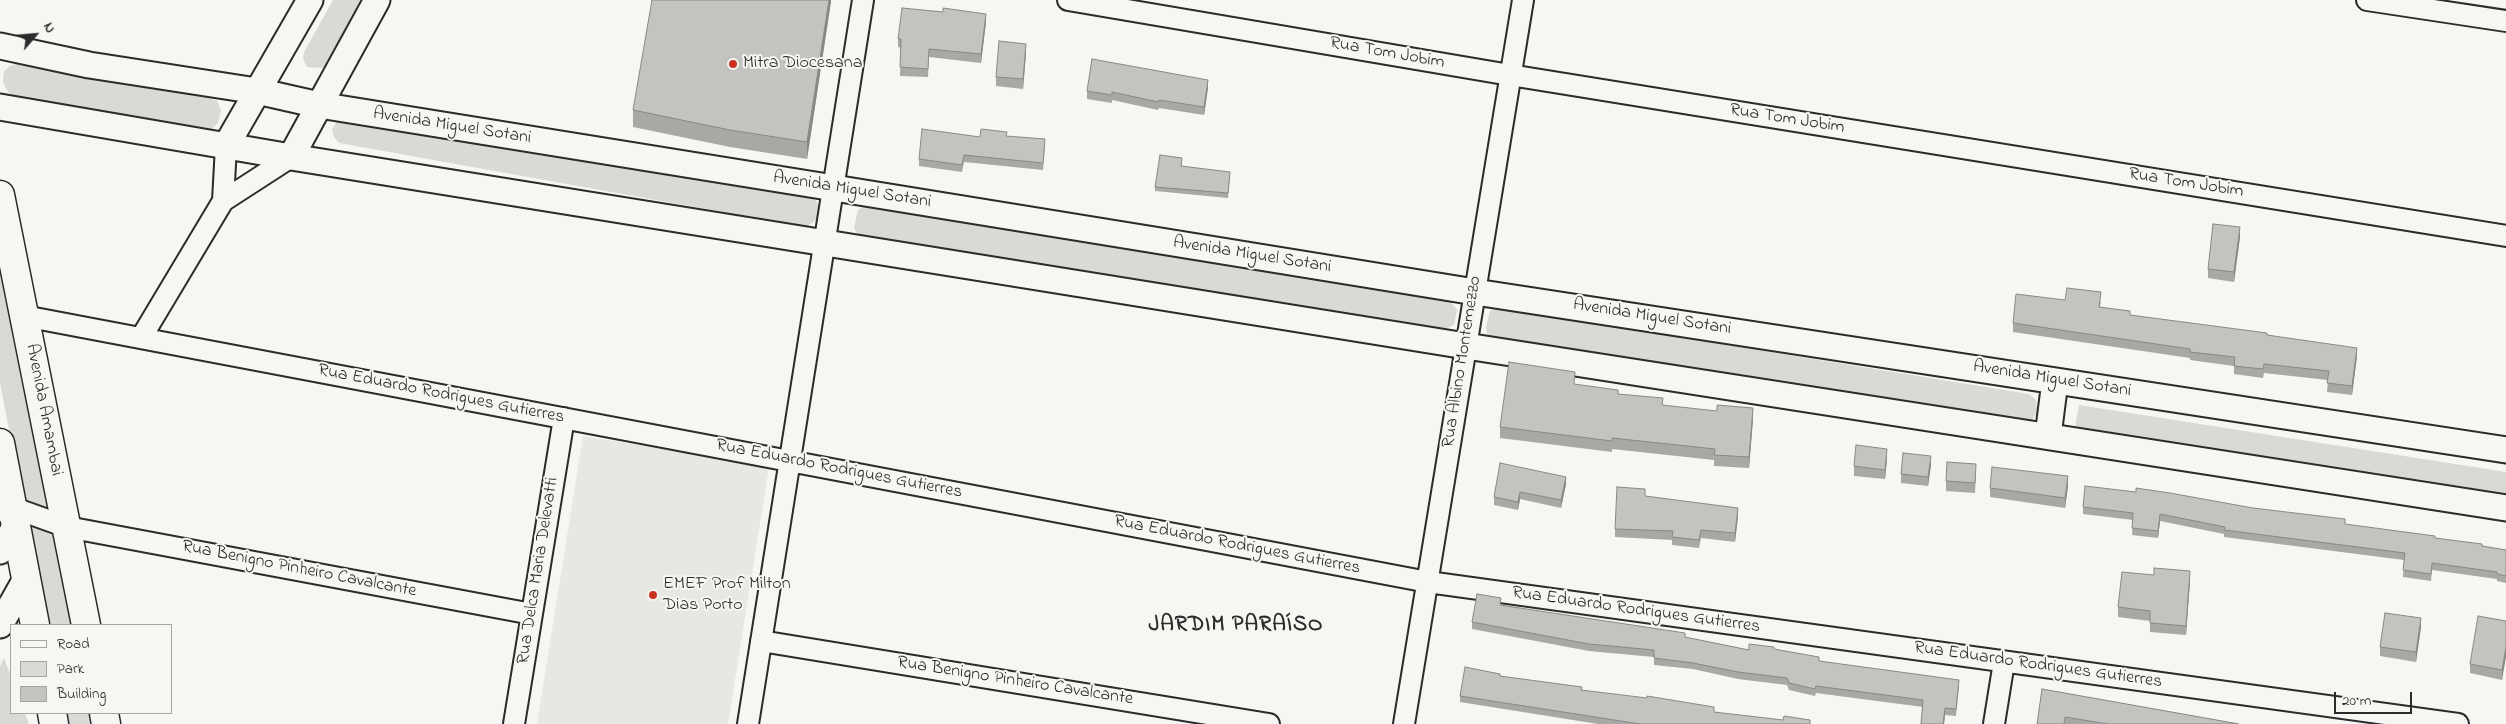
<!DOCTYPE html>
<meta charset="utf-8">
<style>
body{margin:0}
#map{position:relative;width:2506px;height:724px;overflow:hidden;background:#f6f6f2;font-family:"Indie Flower",sans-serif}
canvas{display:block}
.legend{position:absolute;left:10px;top:624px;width:162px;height:90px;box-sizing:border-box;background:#f6f6f2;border:1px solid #a5a5a2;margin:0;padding:6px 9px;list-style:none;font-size:15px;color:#2b2b2b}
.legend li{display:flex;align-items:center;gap:10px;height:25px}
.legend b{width:25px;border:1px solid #a5a5a2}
.north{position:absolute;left:10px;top:10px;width:50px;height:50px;-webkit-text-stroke:4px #f6f6f2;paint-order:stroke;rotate:63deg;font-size:14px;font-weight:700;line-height:20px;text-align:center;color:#2b2b2b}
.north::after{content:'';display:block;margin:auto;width:18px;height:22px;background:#2b2b2b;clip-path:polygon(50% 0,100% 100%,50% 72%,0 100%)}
.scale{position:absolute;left:2334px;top:692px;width:78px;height:22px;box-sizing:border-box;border:2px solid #2b2b2b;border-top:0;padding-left:6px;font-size:15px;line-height:18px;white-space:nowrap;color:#2b2b2b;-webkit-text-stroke:4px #f6f6f2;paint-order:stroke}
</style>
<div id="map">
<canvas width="2506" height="724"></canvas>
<ul class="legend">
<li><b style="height:6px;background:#f6f6f2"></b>Road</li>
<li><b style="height:14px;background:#d9d9d5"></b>Park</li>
<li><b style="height:14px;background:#c3c3c0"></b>Building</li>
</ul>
<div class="north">N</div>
<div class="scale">20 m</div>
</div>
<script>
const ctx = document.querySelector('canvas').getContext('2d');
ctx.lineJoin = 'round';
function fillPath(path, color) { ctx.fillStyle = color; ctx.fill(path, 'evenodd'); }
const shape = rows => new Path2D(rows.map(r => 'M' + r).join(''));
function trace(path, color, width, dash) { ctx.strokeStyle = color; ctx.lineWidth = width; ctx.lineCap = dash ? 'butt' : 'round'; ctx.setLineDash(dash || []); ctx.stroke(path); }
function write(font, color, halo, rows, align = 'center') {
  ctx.font = font + ' "Indie Flower",sans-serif'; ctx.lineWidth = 4; ctx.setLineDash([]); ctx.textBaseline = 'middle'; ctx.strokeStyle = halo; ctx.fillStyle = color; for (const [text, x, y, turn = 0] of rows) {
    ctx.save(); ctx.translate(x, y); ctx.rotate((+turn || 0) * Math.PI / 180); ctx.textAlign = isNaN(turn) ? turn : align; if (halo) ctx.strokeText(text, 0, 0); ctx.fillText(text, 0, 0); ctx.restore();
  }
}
fillPath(shape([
 [583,436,769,467,728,724,537,724]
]), '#e7e7e3');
fillPath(shape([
 [333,0,364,0,328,64,322,68,307,67,303,59,304,52],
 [19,63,209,98,217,101,221,110,218,123,212,129,201,131,16,98,8,92,3,82,4,71,10,66],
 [348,114,812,198,817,202,820,209,818,219,806,227,339,143,334,137,332,129,340,117],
 [866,205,1440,298,1451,302,1457,310,1454,325,1439,332,859,237,854,228,858,210],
 [0,237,74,625,47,625,0,383],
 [1499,308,2029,394,2036,400,2037,412,2031,422,1493,338,1487,334,1486,327,1490,311],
 [2079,405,2506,472,2506,504,2074,434],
 [4,658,11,677,11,713,25,713,29,724,0,724,0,666],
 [65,713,91,713,93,724,67,724]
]), '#d9d9d5');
const minor = shape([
 [1068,0,1510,75,2506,236],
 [2367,0,2506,21],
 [223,201,226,146],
 [24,316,1428,582,2458,724],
 [141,338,223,201,291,157],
 [2,511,14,508,67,527,532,614],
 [761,641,1269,724],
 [514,724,564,418],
 [748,724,863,0],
 [1404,724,1523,0],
 [1994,724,2004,662]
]);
const tertiary = shape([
 [0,46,89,65,257,91,319,105,834,188,1475,292,2506,450],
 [0,107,291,157,1466,346,2506,508],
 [226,146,310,0],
 [291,157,377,0],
 [2048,436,2055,381],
 [0,551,17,524],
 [0,625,26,579]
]);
const primary = shape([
 [0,195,86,625],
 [0,443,35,625],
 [52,713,54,724],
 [104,713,106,724]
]);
trace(minor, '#2b2b2b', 24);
trace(tertiary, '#2b2b2b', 29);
trace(primary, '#2b2b2b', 31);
trace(minor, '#f6f6f2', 20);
trace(tertiary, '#f6f6f2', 25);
trace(primary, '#f6f6f2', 28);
fillPath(shape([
 [831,0,807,159,730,147,633,127,633,110],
 [986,22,981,63,929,57,928,77,900,76,901,48,898,47,898,39],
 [1026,53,1023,89,996,86,996,77],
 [1208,88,1204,115,1159,108,1158,110,1112,100,1112,103,1087,99,1087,91],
 [1007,136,1045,146,1043,170,964,162,962,172,919,166,919,159,980,137],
 [1182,163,1182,166,1230,177,1228,198,1155,191,1155,187],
 [2240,237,2234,282,2208,278,2208,269],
 [2065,300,2101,301,2100,307,2130,315,2267,335,2357,356,2352,395,2327,392,2328,380,2264,373,2263,378,2234,374,2234,366,2190,360,2190,358,2013,332,2013,323],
 [1575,385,1618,394,1663,405,1753,419,1749,468,1714,466,1714,460,1612,449,1612,452,1500,438,1500,427],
 [1887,459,1885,479,1854,476,1854,466],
 [1931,465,1928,486,1901,483,1901,474],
 [1976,473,1975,493,1946,491,1946,481],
 [1566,477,1566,484,1561,508,1520,499,1518,510,1494,505,1494,497],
 [2068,486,2065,508,1990,497,1990,488],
 [1645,496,1738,516,1735,542,1701,538,1699,548,1672,545,1672,540,1615,537,1615,529],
 [2083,507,2253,508,2345,524,2506,550,2506,583,2497,581,2497,579,2432,570,2431,581,2403,577,2404,560,2224,537,2224,534,2160,521,2158,538,2132,535,2133,520,2083,514],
 [2190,581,2186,635,2150,632,2150,621,2118,617,2118,607],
 [1501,605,1685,637,1749,650,1774,649,1819,661,1959,687,1956,716,1945,715,1944,724,1921,724,1923,707,1816,693,1815,696,1789,690,1787,685,1738,679,1693,669,1654,665,1654,657,1589,651,1472,629,1472,622],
 [2506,621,2502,680,2470,673,2470,664],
 [2421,627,2416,662,2380,656,2380,647],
 [1500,676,1714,712,1810,724,1598,724,1460,702,1460,696],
 [2042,689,2239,724,2037,724]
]), '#a8a8a5');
fillPath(shape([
 [829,0,831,0,831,2,807,159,807,142],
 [986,14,986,22,981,63,981,54],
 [1026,44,1026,53,1023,89,1023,79],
 [1208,80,1208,88,1204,115,1204,107],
 [2240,227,2240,237,2234,282,2234,272],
 [2357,348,2357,356,2352,395,2352,386],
 [1753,408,1753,419,1749,468,1749,457],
 [1887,449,1887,459,1885,479,1885,470],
 [1931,456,1931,465,1928,486,1928,477],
 [2068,476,2068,486,2065,508,2065,498],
 [1566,477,1566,484,1561,508,1561,500],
 [1520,492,1520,499,1518,510,1518,502],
 [1738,508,1738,516,1735,542,1735,533],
 [2160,514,2160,521,2158,538,2158,531],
 [2190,571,2190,581,2186,635,2186,626],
 [2421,618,2421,627,2416,662,2416,652],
 [2506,647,2506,657,2502,680,2502,670],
 [1945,708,1945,715,1944,724,1943,724]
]), '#888886');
const building = shape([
 [652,0,829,0,807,142,730,130,633,110,652,0],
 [902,8,943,12,943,8,986,14,981,54,929,49,928,69,900,67,901,39,898,39,902,8],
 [999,41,1026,44,1023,79,996,77,999,41],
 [1092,59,1208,80,1204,107,1159,100,1158,102,1112,92,1112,95,1087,91,1092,59],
 [922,129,980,137,981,129,1007,132,1006,136,1045,139,1043,163,964,155,962,165,919,159,922,129],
 [1160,155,1182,158,1181,166,1230,172,1228,193,1155,187,1160,155],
 [2213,224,2240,227,2234,272,2208,269,2213,224],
 [2067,288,2101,292,2099,307,2130,311,2130,315,2267,333,2267,335,2357,348,2352,386,2327,383,2329,371,2264,364,2263,369,2234,366,2235,357,2190,352,2190,349,2013,323,2016,294,2065,300,2067,288],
 [1509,362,1575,372,1574,384,1618,390,1618,394,1663,398,1662,405,1717,411,1717,405,1753,408,1749,457,1714,455,1715,449,1612,438,1612,441,1500,427,1509,362],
 [1856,445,1887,449,1885,470,1854,466,1856,445],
 [1903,453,1931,456,1928,477,1901,474,1903,453],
 [1947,462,1976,464,1975,483,1946,481,1947,462],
 [1500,463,1566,477,1561,500,1520,492,1518,502,1494,497,1500,463],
 [1992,467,2068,476,2065,498,1990,488,1992,467],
 [2085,486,2136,492,2136,488,2170,493,2253,508,2345,519,2345,524,2435,536,2435,538,2482,544,2482,546,2506,550,2506,576,2497,574,2497,572,2432,563,2431,574,2403,570,2405,553,2224,530,2225,527,2160,514,2158,531,2132,528,2133,513,2083,507,2085,486],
 [1617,487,1645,489,1645,496,1738,508,1735,533,1701,530,1699,540,1672,537,1673,531,1615,529,1617,487],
 [2154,568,2190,571,2186,626,2150,623,2150,611,2118,607,2122,572,2154,575,2154,568],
 [1477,594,1501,598,1500,605,1685,633,1685,637,1749,650,1749,644,1774,647,1774,649,1819,657,1819,661,1959,680,1956,709,1945,708,1943,724,1921,724,1923,700,1816,686,1815,689,1789,683,1787,678,1738,672,1693,663,1654,658,1654,650,1589,644,1472,622,1477,594],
 [2385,613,2421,618,2416,652,2380,647,2385,613],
 [2478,616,2506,621,2506,647,2502,670,2470,664,2478,616],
 [1465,667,1500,674,1500,676,1582,687,1581,690,1647,698,1647,696,1714,707,1714,712,1783,720,1784,716,1810,720,1810,724,1640,724,1460,696,1465,667],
 [2042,689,2239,724,2108,724,2065,717,2064,724,2037,724,2042,689]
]);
fillPath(building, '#c3c3c0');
trace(building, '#888886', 1);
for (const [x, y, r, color] of [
 [733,64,5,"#c8321e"],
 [653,595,5,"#c8321e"]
]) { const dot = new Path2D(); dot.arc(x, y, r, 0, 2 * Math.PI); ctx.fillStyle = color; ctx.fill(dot); trace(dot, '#f6f6f2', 2); }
write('18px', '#2b2b2b', '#f6f6f2', [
 ["Rua Tom Jobim",1387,54,10],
 ["Rua Tom Jobim",1787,120,9],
 ["Avenida Miguel Sotani",452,127,9],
 ["Rua Tom Jobim",2186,184,9],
 ["Avenida Miguel Sotani",852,191,9],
 ["Avenida Miguel Sotani",1252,256,9],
 ["Avenida Miguel Sotani",1652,318,9],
 ["Rua Albino Montemezzo",1463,362,-81],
 ["Avenida Miguel Sotani",2052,380,9],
 ["Rua Eduardo Rodrigues Gutierres",441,395,11],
 ["Avenida Amambai",43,410,79],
 ["Rua Eduardo Rodrigues Gutierres",839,470,11],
 ["Rua Eduardo Rodrigues Gutierres",1237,546,11],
 ["Rua Benigno Pinheiro Cavalcante",299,570,11],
 ["Rua Delca Maria Delevatti",539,571,-81],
 ["Rua Eduardo Rodrigues Gutierres",1636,611,8],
 ["Rua Eduardo Rodrigues Gutierres",2038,666,8],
 ["Rua Benigno Pinheiro Cavalcante",1015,682,9]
]);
write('18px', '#2b2b2b', '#f6f6f2', [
 ["Mitra Diocesana",743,64],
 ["EMEF Prof Milton",663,585],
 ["Dias Porto",663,606]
], 'left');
ctx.letterSpacing = '1px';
write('bold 22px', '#2b2b2b', '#f6f6f2', [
 ["JARDIM PARAÍSO",1236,626]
]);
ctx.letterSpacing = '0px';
</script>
